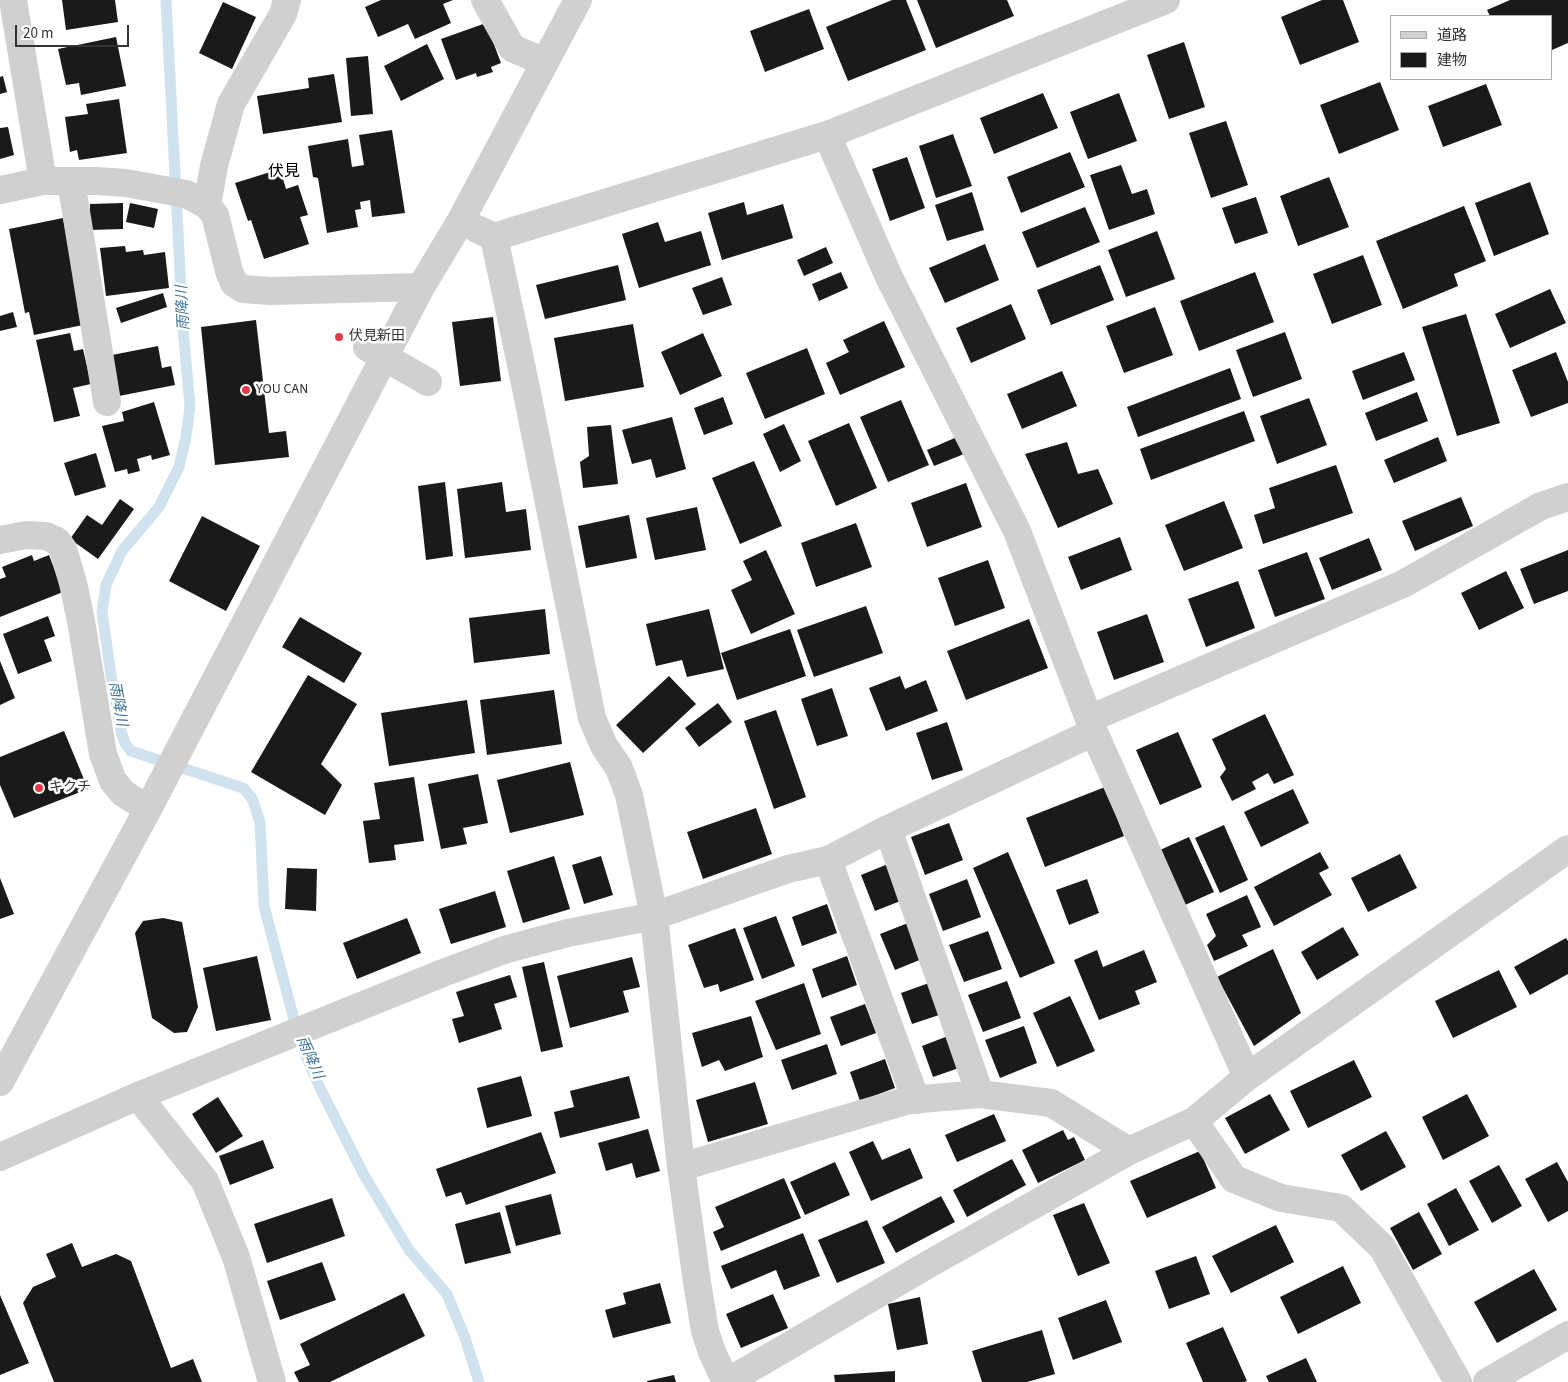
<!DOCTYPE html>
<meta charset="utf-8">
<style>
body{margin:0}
#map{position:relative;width:1568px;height:1382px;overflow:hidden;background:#fff;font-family:"Source Sans 3","Noto Sans JP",sans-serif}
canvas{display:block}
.legend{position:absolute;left:1390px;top:15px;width:162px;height:65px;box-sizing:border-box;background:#fff;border:1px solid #adadad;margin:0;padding:6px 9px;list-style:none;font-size:15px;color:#333}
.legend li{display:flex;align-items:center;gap:10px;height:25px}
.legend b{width:25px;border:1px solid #adadad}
.scale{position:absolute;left:15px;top:25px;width:114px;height:22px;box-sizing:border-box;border:2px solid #333;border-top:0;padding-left:6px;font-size:15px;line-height:18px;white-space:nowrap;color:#333;-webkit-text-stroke:4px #fff;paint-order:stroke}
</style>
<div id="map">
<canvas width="1568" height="1382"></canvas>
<ul class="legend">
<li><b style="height:6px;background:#d0d0d0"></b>道路</li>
<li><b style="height:14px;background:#1a1a1a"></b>建物</li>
</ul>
<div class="scale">20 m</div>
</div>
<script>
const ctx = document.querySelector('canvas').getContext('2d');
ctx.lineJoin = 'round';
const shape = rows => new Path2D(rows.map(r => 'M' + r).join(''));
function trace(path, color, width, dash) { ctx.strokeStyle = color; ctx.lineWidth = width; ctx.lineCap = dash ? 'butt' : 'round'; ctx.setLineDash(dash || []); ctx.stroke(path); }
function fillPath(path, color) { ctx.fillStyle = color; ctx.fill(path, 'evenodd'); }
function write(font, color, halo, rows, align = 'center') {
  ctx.font = font + ' "Source Sans 3","Noto Sans JP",sans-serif'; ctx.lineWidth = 5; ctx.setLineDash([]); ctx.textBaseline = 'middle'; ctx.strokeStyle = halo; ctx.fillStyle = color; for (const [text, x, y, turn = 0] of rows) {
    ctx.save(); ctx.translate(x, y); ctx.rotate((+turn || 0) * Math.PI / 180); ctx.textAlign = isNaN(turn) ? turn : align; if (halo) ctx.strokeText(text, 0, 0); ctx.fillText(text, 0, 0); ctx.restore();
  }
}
trace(shape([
 [166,0,183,329,190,406,186,437,179,467,159,507,122,551,106,585,102,612,113,689,121,731,125,743,131,751,243,788,252,798,260,822,264,906,300,1042,319,1086,364,1175,409,1250,447,1294,465,1338,479,1382]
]), '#cfe2ee', 11);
fillPath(shape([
 [62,0,115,0,118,22,66,30],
 [381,0,453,0,443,4,451,23,415,39,408,24,378,37,365,7],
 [892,0,906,0,926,50,848,81,826,27],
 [917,0,1007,0,1014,16,936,48],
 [1322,0,1343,0,1359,42,1300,65,1281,17],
 [1510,0,1568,0,1568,43,1552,50,1552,16,1490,16,1487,10],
 [223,2,256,17,232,69,199,53],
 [809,9,824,49,765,72,750,31],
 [486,23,501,63,491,67,493,72,477,77,476,73,456,80,441,39],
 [116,37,126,86,81,95,79,83,66,85,58,49],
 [1184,42,1205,107,1169,119,1147,55],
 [427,44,444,79,401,101,384,66],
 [368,56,373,114,351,116,346,58],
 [334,74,342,122,263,134,257,96,309,88,308,78],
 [3,76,7,92,0,94,0,77],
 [1380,82,1399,130,1339,154,1320,105],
 [1486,84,1502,125,1443,147,1428,106],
 [1043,93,1058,128,994,154,980,118],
 [1119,93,1137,141,1088,159,1070,112],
 [119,99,127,153,79,160,77,150,70,152,65,117,88,114,86,104],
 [1226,121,1248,185,1211,198,1189,133],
 [8,127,14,155,0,159,0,128],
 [392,130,405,213,372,217,370,200,360,202,361,209,355,210,358,227,327,233,318,178,313,177,308,146,348,139,352,167,364,165,359,135],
 [953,134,972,186,936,198,919,146],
 [1070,152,1085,187,1021,213,1007,177],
 [907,157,925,208,890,221,872,169],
 [1121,165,1132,194,1147,189,1155,214,1109,230,1090,175],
 [280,169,286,189,298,185,308,215,300,217,309,244,264,259,251,220,248,221,235,183],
 [1329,177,1349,227,1298,246,1280,196],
 [1530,182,1549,234,1494,256,1475,203],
 [972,192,984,230,947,241,935,205],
 [1256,197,1268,233,1235,244,1222,208],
 [744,202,747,215,783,204,793,238,722,260,708,213],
 [123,203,123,229,90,230,90,204],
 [130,203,158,209,154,228,126,222],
 [1464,206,1486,261,1454,274,1458,286,1403,309,1376,241],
 [1085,207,1100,242,1037,268,1022,232],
 [63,218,83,325,34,335,29,312,25,313,9,229],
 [658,222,665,242,701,231,711,265,639,288,622,234],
 [1157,231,1175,279,1126,297,1108,250],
 [985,244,999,280,945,303,929,268],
 [125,246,126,252,143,250,144,255,165,252,169,288,106,296,100,248],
 [826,247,833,263,804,276,797,260],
 [1363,255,1382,305,1332,324,1313,274],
 [618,265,626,300,545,319,536,285],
 [1100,265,1114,300,1051,325,1037,290],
 [841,272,848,288,819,301,812,284],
 [1255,272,1274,322,1199,351,1180,301],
 [722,277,732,305,703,315,692,288],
 [1550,289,1566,323,1510,348,1495,314],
 [163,293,167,307,121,323,116,308],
 [1011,304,1026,339,971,363,956,328],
 [1155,307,1173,355,1124,373,1106,326],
 [13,312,17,327,0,331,0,316],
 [1466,314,1500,423,1457,436,1422,327],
 [493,317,501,381,460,386,452,322],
 [256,320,269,433,286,431,289,457,215,465,201,327],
 [884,321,905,367,840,395,826,363,849,352,843,340],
 [633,324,644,387,565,401,554,338],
 [1285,332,1302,379,1253,397,1236,350],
 [70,333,74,351,83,349,91,384,73,388,80,416,54,422,36,340],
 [703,333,722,376,680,395,661,352],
 [158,346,162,368,171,366,175,385,119,396,112,355],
 [807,348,825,394,765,419,746,373],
 [1404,352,1415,380,1363,400,1352,371],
 [1556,352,1568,382,1568,403,1531,417,1512,370],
 [1230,368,1241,399,1138,437,1127,407],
 [1062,371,1077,406,1022,429,1007,394],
 [1417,392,1428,421,1376,441,1365,413],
 [723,397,733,424,704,435,694,408],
 [1309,398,1327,445,1277,464,1260,416],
 [901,400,929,465,888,482,860,417],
 [154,402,170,455,152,460,151,455,137,459,140,471,128,474,127,469,115,472,102,426,124,421,122,412],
 [1244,411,1255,441,1151,480,1140,449],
 [672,417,686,469,656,478,651,459,632,464,622,430],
 [849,423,877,488,836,506,808,441],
 [784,424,801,461,780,472,763,434],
 [611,425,618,484,583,488,580,462,589,456,587,427],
 [957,437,964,454,934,466,927,450],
 [1438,437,1447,461,1394,483,1384,460],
 [1067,442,1078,474,1098,469,1113,504,1058,528,1025,454],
 [96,453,106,487,75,496,64,463],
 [754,461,782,526,740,544,712,478],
 [1336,465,1353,513,1263,544,1254,515,1275,508,1269,488],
 [445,482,453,556,426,560,418,486],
 [502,482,506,512,526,509,531,550,465,558,457,489],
 [966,483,982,527,927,547,911,503],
 [1461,497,1473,526,1415,551,1402,521],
 [120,499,134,509,98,559,70,539,87,515,102,525],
 [1224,501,1243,548,1184,571,1165,525],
 [697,507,706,550,655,560,646,518],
 [629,515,637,558,586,568,578,526],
 [202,516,260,546,226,611,169,581],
 [856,523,872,567,816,587,801,543],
 [1120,537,1132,570,1081,590,1068,557],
 [1369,538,1382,570,1332,590,1319,558],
 [766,550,795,614,751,634,731,590,752,580,743,561],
 [1568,550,1568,591,1534,604,1520,569],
 [1307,552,1325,599,1275,617,1258,570],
 [32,555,34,561,49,555,63,592,0,617,0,579,6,577,2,567],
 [988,560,1005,608,955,626,938,578],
 [1506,571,1524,608,1479,630,1461,593],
 [1238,581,1255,628,1206,647,1188,599],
 [866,606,883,653,814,677,797,630],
 [545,609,550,654,474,663,469,618],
 [709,609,724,669,687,677,682,660,656,666,646,624],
 [1147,614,1164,662,1114,680,1097,632],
 [48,616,55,636,44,640,52,661,18,674,3,634],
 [300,617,362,653,344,683,282,647],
 [1029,619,1048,668,966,700,947,651],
 [790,629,806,676,737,700,721,653],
 [0,661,15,698,0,705],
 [308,675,357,704,321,764,342,785,325,815,251,772],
 [669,676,696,704,643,753,616,725],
 [900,676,905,689,926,680,938,711,886,731,869,688],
 [832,688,848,736,817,746,801,699],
 [554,690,562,744,487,755,480,700],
 [467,700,475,753,389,766,381,713],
 [718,703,732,722,699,747,685,728],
 [776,710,806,797,774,809,744,721],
 [1265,714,1294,775,1274,784,1268,773,1252,782,1256,789,1232,801,1220,777,1226,769,1212,739],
 [947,722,963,770,932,780,916,733],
 [64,731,88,789,14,818,0,785,0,757],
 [1178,732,1202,787,1160,805,1136,750],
 [570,762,584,815,510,833,497,780],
 [478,774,488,823,463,828,467,844,441,849,428,784],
 [414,777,424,841,394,845,396,860,369,863,363,821,380,819,374,783],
 [1105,787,1124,836,1045,867,1026,818],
 [1293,789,1309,823,1261,847,1244,812],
 [756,808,772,854,703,879,687,832],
 [949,823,963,860,925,875,911,837],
 [1224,825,1248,880,1220,893,1195,838],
 [1189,837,1214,892,1185,905,1160,850],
 [1008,852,1055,963,1020,978,973,868],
 [1320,852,1329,868,1319,873,1332,895,1274,926,1254,887],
 [1400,854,1417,888,1368,912,1351,878],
 [554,856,570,909,523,923,507,871],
 [601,856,613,895,584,904,572,865],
 [888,864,903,900,875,911,861,875],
 [287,868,317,869,316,911,285,909],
 [0,878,14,914,0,919],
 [967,879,981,917,943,931,929,894],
 [1087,879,1099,913,1069,925,1056,890],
 [495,891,506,927,451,944,439,909],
 [1247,895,1261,927,1242,935,1248,946,1214,961,1207,945,1216,936,1206,914],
 [827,904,837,933,802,946,792,917],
 [776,916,795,966,762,979,743,928],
 [163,918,182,922,198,1007,187,1032,174,1033,152,1018,135,933,143,921],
 [407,918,421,953,357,979,343,943],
 [908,923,922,959,895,970,880,934],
 [1343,927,1359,955,1317,980,1301,952],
 [735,928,754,980,720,992,718,984,704,988,688,945],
 [988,931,1002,969,964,982,949,945],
 [1566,938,1568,941,1568,974,1530,995,1514,967],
 [1273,949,1301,1013,1254,1046,1217,977],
 [1097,950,1103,967,1144,950,1157,982,1135,991,1140,1004,1099,1020,1074,960],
 [257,956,271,1020,216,1031,203,968],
 [847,956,857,985,822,998,812,969],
 [632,957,640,987,623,991,629,1012,570,1028,557,976],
 [544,962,563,1047,541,1052,522,967],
 [1499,970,1517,1007,1453,1038,1435,1001],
 [510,975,517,997,494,1004,502,1029,459,1043,452,1019,464,1016,456,992],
 [1007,981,1021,1018,983,1032,968,995],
 [804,983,821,1034,776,1050,755,1001],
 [929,983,939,1015,912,1024,901,993],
 [1070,996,1095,1051,1057,1067,1033,1013],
 [865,1004,876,1033,841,1046,830,1017],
 [751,1016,763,1057,725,1071,719,1060,702,1067,692,1033],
 [1024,1026,1037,1063,1000,1078,985,1040],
 [948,1036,959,1068,933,1077,922,1046],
 [827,1044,837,1074,792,1090,781,1060],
 [885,1059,895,1088,860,1101,850,1072],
 [1354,1060,1372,1097,1308,1128,1290,1091],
 [521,1076,532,1116,487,1128,477,1088],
 [629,1076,640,1118,560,1138,554,1112,574,1107,570,1091],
 [755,1082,768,1124,708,1142,696,1100],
 [1270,1094,1290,1130,1245,1154,1225,1118],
 [1467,1094,1489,1136,1443,1160,1422,1117],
 [218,1097,243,1136,216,1153,192,1114],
 [994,1114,1006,1141,957,1162,945,1135],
 [648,1129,660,1171,636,1178,632,1163,606,1171,598,1143],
 [1063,1130,1068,1140,1074,1137,1085,1160,1038,1183,1022,1150],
 [1386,1131,1406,1167,1361,1191,1341,1155],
 [541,1132,556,1173,466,1205,461,1192,446,1197,436,1169],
 [263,1140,274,1168,230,1185,219,1156],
 [873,1141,882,1160,910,1148,923,1178,871,1201,849,1152],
 [1200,1151,1216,1188,1147,1218,1130,1181],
 [1012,1159,1026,1185,967,1217,953,1190],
 [835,1162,850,1195,805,1215,790,1182],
 [1557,1162,1568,1182,1568,1211,1548,1222,1525,1179],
 [1499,1165,1522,1206,1492,1223,1469,1181],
 [784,1178,801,1218,721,1251,713,1232,724,1227,715,1207],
 [1456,1188,1479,1230,1449,1246,1427,1204],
 [551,1194,561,1234,516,1246,505,1206],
 [941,1196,955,1222,896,1253,882,1227],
 [332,1198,345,1236,267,1263,254,1224],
 [1084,1203,1110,1263,1078,1276,1053,1215],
 [500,1212,511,1253,465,1264,455,1224],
 [1419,1212,1442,1254,1413,1270,1390,1228],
 [867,1220,885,1263,837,1283,818,1240],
 [1276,1225,1294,1262,1231,1293,1212,1256],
 [803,1233,820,1276,784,1290,776,1270,731,1289,721,1266],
 [72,1243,82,1267,116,1254,131,1261,171,1368,193,1359,202,1382,54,1382,23,1303,33,1287,56,1277,46,1254],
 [1196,1256,1210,1294,1169,1309,1155,1271],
 [322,1262,336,1300,280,1320,267,1281],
 [1343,1266,1361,1303,1298,1334,1280,1297],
 [1534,1269,1557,1310,1497,1343,1474,1302],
 [660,1283,671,1323,613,1338,605,1310,626,1304,623,1293],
 [404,1293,425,1336,330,1382,299,1382,294,1372,310,1365,300,1344],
 [773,1294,788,1328,741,1348,726,1314],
 [0,1295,29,1363,0,1375],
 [920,1297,928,1344,897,1350,888,1304],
 [1106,1300,1122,1342,1073,1360,1058,1318],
 [1223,1327,1247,1381,1244,1382,1203,1382,1186,1343],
 [1042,1330,1055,1374,1027,1382,982,1382,972,1351],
 [1306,1358,1317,1382,1269,1382,1266,1376],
 [895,1371,895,1382,835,1382,834,1375],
 [674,1375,676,1382,647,1382,647,1381]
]), '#1a1a1a');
trace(shape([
 [13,0,43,181],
 [485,0,512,48,545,62],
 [827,135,889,277,1017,531,1094,732,1247,1077],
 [71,181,107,402],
 [0,190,43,181,96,181,126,183,186,194,207,205,215,215,229,271,234,283,243,289,270,291,421,287],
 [207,205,214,166,231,104,283,14,287,0],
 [477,229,494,237,827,135,1166,0],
 [494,237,526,388,592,718,604,746,619,768,629,795,654,916,681,1167,697,1282,705,1331,712,1352,726,1382],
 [367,347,428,382],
 [0,540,26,535,46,536,57,541,63,549,73,583,81,621,103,754,113,781,123,793,148,809],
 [1089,719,1403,584,1541,506,1568,497],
 [888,829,980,1094],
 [828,860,916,1100],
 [0,1082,148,809,421,287,460,222,578,0],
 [138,1096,205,1181,236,1257,272,1382],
 [1194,1121,1234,1179,1281,1198,1341,1208,1382,1247,1458,1382],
 [0,1157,138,1096,443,973,507,949,568,933,654,916,788,869,828,860,888,829,1094,732],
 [681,1167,909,1100,980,1094,1051,1103,1129,1151],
 [727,1382,929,1264,1129,1151,1194,1121,1247,1077,1568,849],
 [1487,1382,1568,1335]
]), '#d0d0d0', 28);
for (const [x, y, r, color] of [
 [339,337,5,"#e63946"],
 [246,390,5,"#e63946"],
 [39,788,5,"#e63946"]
]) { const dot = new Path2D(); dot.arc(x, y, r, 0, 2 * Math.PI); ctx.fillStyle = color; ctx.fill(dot); trace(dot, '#fff', 2); }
write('14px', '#333', '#fff', [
 ["伏見新田",349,337],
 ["YOU CAN",256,390],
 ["キクチ",49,788]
], 'left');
write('italic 15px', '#3f7597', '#fff', [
 ["雨降川",184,308,-93],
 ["雨降川",117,704,80],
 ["雨降川",309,1058,66]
]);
write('16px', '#000', '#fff', [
 ["伏見",284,172]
]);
</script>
